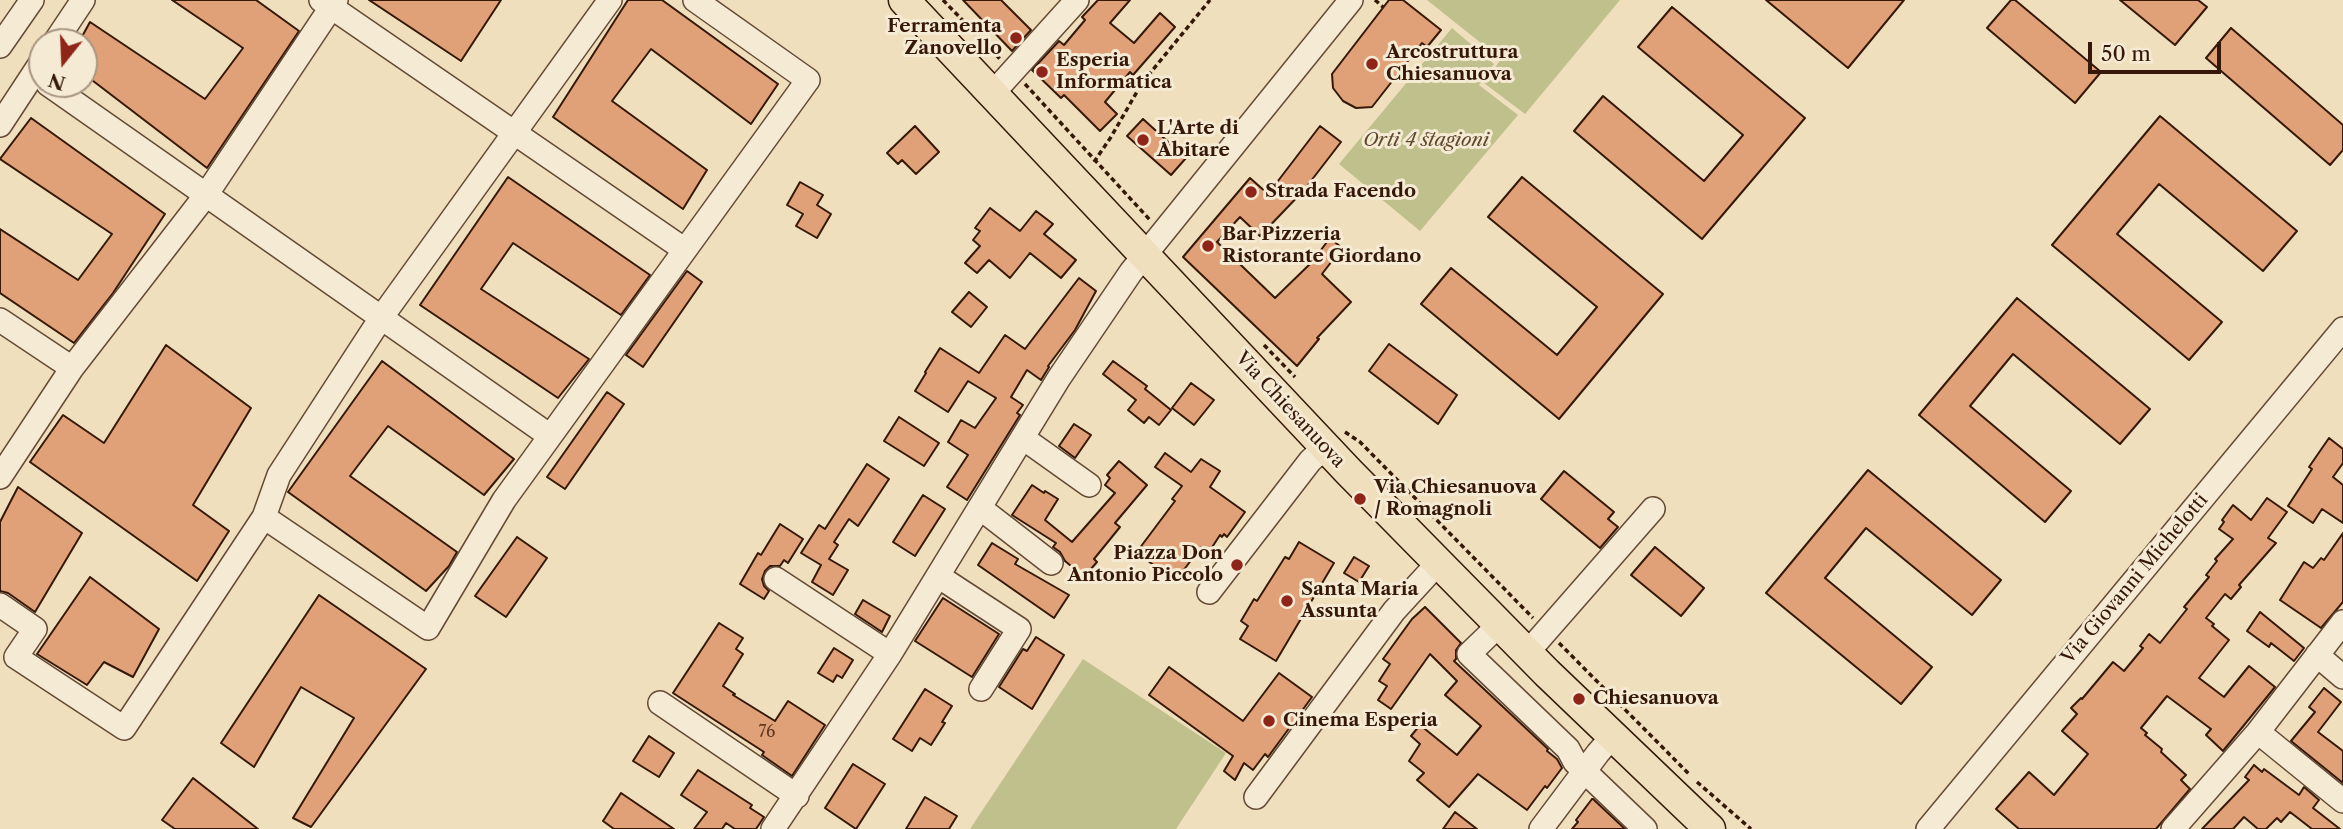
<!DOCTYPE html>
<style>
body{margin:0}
#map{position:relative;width:2343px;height:829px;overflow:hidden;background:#efdfbd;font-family:"Libre Caslon Text",serif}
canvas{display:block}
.north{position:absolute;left:28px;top:28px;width:70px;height:70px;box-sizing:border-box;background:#f5ead4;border:2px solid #a89682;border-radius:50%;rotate:198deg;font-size:19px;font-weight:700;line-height:28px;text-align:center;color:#351808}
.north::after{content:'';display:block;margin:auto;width:24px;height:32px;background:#8f2418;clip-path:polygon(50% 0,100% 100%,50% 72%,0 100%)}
.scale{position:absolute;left:2088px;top:42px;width:133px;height:32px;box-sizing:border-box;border:4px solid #351808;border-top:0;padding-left:9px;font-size:21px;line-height:24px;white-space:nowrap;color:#351808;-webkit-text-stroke:5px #f5ead4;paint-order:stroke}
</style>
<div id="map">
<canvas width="2343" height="829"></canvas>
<div class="north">N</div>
<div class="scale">50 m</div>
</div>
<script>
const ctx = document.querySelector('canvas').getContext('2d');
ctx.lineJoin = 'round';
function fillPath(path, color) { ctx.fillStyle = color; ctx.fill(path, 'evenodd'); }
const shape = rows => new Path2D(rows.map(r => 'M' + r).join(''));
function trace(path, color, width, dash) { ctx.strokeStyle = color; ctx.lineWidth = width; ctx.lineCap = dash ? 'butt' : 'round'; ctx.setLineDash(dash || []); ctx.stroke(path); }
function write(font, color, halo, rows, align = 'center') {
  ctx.font = font + ' "Libre Caslon Text",serif'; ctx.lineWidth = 6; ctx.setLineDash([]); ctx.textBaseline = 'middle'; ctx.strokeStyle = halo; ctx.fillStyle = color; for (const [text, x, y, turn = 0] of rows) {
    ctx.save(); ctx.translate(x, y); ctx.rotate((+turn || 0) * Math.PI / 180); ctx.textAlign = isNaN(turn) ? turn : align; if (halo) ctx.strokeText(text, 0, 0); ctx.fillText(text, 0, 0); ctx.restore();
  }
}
fillPath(shape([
 [1427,0,1620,0,1525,114,1484,83,1501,59],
 [1452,28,1494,64,1479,85,1518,115,1420,231,1339,164],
 [1083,659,1226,753,1176,829,970,829]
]), '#c0c08c');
const building = shape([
 [172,0,256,0,299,31,207,168,84,74,84,42,79,42,90,22,205,99,243,48,172,0],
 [369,0,501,0,461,61,369,0],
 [628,0,662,0,778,84,751,124,651,49,612,101,707,170,683,209,553,117,628,0],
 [963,0,1001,0,1031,30,1012,51,963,0],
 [1098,0,1130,0,1110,23,1134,43,1160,13,1175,27,1133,75,1130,72,1105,102,1117,114,1100,131,1064,95,1061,98,1032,70,1059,41,1064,45,1085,20,1082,17,1098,0],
 [1389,0,1403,0,1441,30,1427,47,1422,43,1372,107,1356,108,1343,101,1333,88,1332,74,1389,0],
 [1766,0,1904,0,1848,68,1766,0],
 [2011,0,2015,0,2101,72,2075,103,1987,28,2011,0],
 [2120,0,2198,0,2207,7,2175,45,2120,0],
 [1672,7,1805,118,1702,239,1574,131,1603,96,1704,181,1743,135,1638,47,1672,7],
 [2231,28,2343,125,2343,150,2330,165,2206,58,2231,28],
 [2160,116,2297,231,2263,271,2159,184,2117,234,2222,322,2189,360,2052,245,2160,116],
 [31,118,165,214,113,293,74,343,0,293,0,229,78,280,112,234,0,159,31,118],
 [1143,119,1186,158,1171,175,1127,136,1143,119],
 [915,126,939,152,916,174,902,160,898,164,887,153,915,126],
 [1320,126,1341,142,1304,190,1260,236,1240,217,1217,242,1275,298,1311,263,1330,238,1342,248,1322,274,1351,302,1317,338,1319,339,1297,366,1183,257,1250,178,1268,194,1320,126],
 [508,177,650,275,621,315,513,243,481,289,589,359,558,398,420,305,508,177],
 [1522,177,1663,294,1559,419,1421,304,1451,268,1557,355,1597,307,1488,217,1522,177],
 [800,182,823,195,817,205,831,214,817,238,796,226,803,214,787,205,800,182],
 [990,208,1020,231,1036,211,1053,224,1044,234,1076,260,1061,278,1030,253,1010,278,989,260,977,273,965,263,980,246,973,240,980,231,975,228,990,208],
 [687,271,702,282,643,367,626,355,687,271],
 [1079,278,1096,291,1075,330,1048,366,1049,367,1041,380,1027,370,1011,397,1023,405,1017,413,1020,415,967,500,947,487,968,455,948,442,961,420,975,428,996,398,968,381,948,412,915,391,926,373,925,372,940,348,979,373,1005,335,1025,349,1079,278],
 [969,292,987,307,971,327,952,312,969,292],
 [2017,298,2150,409,2120,444,2013,354,1970,406,2071,491,2045,522,1919,415,2017,298],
 [1389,344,1457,395,1438,424,1369,371,1389,344],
 [166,345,251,408,193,505,229,531,197,581,30,462,63,415,104,443,166,345],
 [382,361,514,459,484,495,388,426,350,476,457,552,449,566,426,591,288,492,382,361],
 [1113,361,1147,386,1145,389,1171,410,1159,425,1149,417,1144,423,1128,410,1136,400,1103,374,1113,361],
 [1191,383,1214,400,1194,425,1172,408,1191,383],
 [607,392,624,404,565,489,547,477,607,392],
 [899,417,939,443,924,466,884,441,899,417],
 [1074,424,1091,435,1075,458,1059,446,1074,424],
 [2329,438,2343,449,2343,463,2333,477,2343,485,2343,523,2322,509,2313,523,2288,506,2312,469,2309,467,2329,438],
 [1165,453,1191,472,1201,459,1220,471,1210,487,1245,512,1227,537,1224,534,1222,537,1220,535,1209,552,1201,547,1177,579,1171,574,1169,577,1143,557,1145,554,1139,549,1175,501,1172,499,1182,486,1155,467,1165,453],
 [1119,461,1147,485,1115,523,1120,527,1094,559,1097,562,1084,577,1065,561,1060,552,1053,547,1056,543,1012,515,1032,485,1044,493,1045,491,1058,499,1045,520,1072,542,1115,493,1105,485,1110,478,1107,475,1119,461],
 [867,464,889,479,858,526,849,519,834,542,838,545,829,559,848,570,833,595,812,582,821,565,801,553,819,525,825,529,867,464],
 [1868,470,2001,580,1972,615,1866,528,1825,578,1932,667,1901,704,1766,593,1868,470],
 [1564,471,1614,512,1608,519,1618,527,1600,548,1541,499,1564,471],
 [18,487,82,533,35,612,8,593,0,591,0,522,18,487],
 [923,495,945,509,915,556,893,542,923,495],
 [2267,498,2287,512,2268,538,2276,543,2239,585,2241,587,2231,599,2225,594,2206,618,2214,624,2212,626,2229,640,2199,678,2224,697,2249,666,2275,687,2223,751,2206,735,2211,729,2167,696,2141,728,2147,733,2145,735,2162,749,2161,752,2186,775,2181,780,2190,789,2156,829,2019,829,1996,809,2029,772,2054,795,2088,754,2062,731,2077,714,2071,708,2081,698,2082,699,2113,662,2124,671,2143,648,2140,646,2149,634,2160,643,2187,609,2184,607,2209,577,2206,575,2217,561,2215,559,2233,539,2219,529,2224,522,2222,520,2233,505,2251,520,2267,498],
 [780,524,803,539,788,563,784,560,780,566,770,566,765,571,762,579,764,586,769,591,764,599,740,584,758,553,761,555,780,524],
 [2343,533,2343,602,2321,628,2280,600,2304,562,2313,568,2321,558,2324,560,2343,533],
 [517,537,547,558,506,617,475,596,517,537],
 [1299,542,1334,563,1276,661,1240,639,1248,626,1241,621,1254,599,1257,601,1285,557,1289,559,1299,542],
 [992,543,1018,559,1015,564,1069,595,1054,618,978,565,992,543],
 [1655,547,1704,588,1681,616,1631,575,1655,547],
 [1354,557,1369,566,1359,582,1344,573,1354,557],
 [90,577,159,629,133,677,104,662,87,685,37,654,90,577],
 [319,595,426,669,311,827,293,818,354,718,301,687,254,767,221,743,319,595],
 [943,598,999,634,972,677,915,641,943,598],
 [863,600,890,616,882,632,855,614,863,600],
 [1425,607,1461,643,1456,650,1456,659,1454,661,1548,749,1547,751,1557,759,1562,768,1547,788,1545,786,1527,810,1478,774,1449,807,1417,780,1424,773,1409,761,1420,744,1411,736,1420,725,1457,755,1481,726,1445,695,1457,681,1430,654,1391,709,1378,700,1387,686,1379,681,1390,664,1383,659,1412,619,1425,607],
 [2260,612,2304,648,2294,661,2271,643,2269,647,2247,631,2260,612],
 [719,623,743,638,736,649,743,654,723,686,735,694,733,695,775,721,788,701,825,725,792,776,762,755,764,752,673,693,719,623],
 [1036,637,1064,655,1032,709,999,687,1023,649,1027,651,1036,637],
 [834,648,853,660,842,678,837,675,833,682,818,673,834,648],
 [1169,667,1243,721,1279,673,1312,697,1268,757,1265,754,1253,770,1244,763,1235,780,1224,771,1233,756,1149,695,1169,667],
 [2324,688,2341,702,2318,732,2343,751,2343,783,2291,741,2315,712,2309,707,2324,688],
 [925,689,952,706,942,722,945,723,931,745,920,738,912,751,893,739,925,689],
 [649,736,674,753,659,777,633,761,649,736],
 [853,764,885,784,856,829,825,808,853,764],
 [2254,765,2262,772,2264,769,2299,795,2304,787,2319,800,2313,808,2340,829,2312,829,2290,812,2281,822,2277,818,2266,829,2258,829,2244,817,2233,829,2202,829,2249,780,2245,777,2254,765],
 [698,770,752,805,750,808,764,817,756,829,735,829,726,823,722,829,694,829,707,812,681,795,698,770],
 [193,778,258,829,175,829,162,820,193,778],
 [621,793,674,829,614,829,603,821,621,793],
 [925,797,957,816,949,829,906,829,925,797],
 [1592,799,1593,799,1625,829,1572,829,1578,822,1576,820,1592,799],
 [1455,812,1477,829,1443,829,1455,812]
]);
fillPath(building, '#e1a178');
trace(building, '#351808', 2);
const minor = shape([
 [321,0,685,250],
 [55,42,83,0],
 [0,46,32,0],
 [48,84,550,436],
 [993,93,1077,0],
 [0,125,42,61],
 [0,320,72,368],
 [1023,438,1089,485],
 [0,477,72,368,206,195,336,0],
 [980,508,1051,563],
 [264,517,428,628,504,500,808,80,695,0],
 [938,576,1019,629,981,689],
 [776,579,890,654],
 [1209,592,1310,461,1325,447],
 [0,605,35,629,16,657,124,728,264,517,279,475,381,318,610,0],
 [1499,625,1469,654,1568,749,1575,762,1645,829],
 [1527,653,1653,509],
 [2317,655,2343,677],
 [660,703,797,796],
 [2258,732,2343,801],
 [1256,797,1394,611,1439,562],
 [773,829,890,654,1059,378,1131,272,1351,0],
 [1541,829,1598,753,1612,737],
 [1928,829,2343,329],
 [2173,829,2258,732,2343,622]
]);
const major = shape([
 [904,0,1349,472,1547,673,1710,829]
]);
trace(minor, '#644a35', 26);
trace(major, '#351808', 33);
trace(shape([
 [943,0,1000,59],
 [1375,0,1383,7],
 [1025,84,1150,220],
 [1094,162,1111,137,1142,83,1210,0],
 [1264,345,1295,377],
 [1345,432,1360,442,1533,618],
 [1559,643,1689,774],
 [1697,782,1751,829]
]), '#351808', 3.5, [5, 3.5]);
trace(minor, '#f5ead4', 23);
trace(major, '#efdfbd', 30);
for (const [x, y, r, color] of [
 [1016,38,7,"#8f2418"],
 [1372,64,7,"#8f2418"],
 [1042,72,7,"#8f2418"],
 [1143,140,7,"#8f2418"],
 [1251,192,7,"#8f2418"],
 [1208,246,7,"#8f2418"],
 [1360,499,7,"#8f2418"],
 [1237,565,7,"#8f2418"],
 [1287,601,7,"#8f2418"],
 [1579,699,7,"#8f2418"],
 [1269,721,7,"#8f2418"]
]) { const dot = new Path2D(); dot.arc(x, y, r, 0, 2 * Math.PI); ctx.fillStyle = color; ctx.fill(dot); trace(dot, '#f5ead4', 2.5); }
write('16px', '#603a24', null, [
 ["76",767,732]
]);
write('bold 19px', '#351808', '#f5ead4', [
 ["Ferramenta",1002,27,"right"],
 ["Zanovello",1002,49,"right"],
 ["Arcostruttura",1386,53],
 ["Chiesanuova",1386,75],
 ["Esperia",1056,61],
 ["Informatica",1056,83],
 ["L'Arte di",1157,129],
 ["Abitare",1157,151],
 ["Strada Facendo",1265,192],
 ["Bar Pizzeria",1222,235],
 ["Ristorante Giordano",1222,257],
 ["Via Chiesanuova",1374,488],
 ["/ Romagnoli",1374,510],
 ["Piazza Don",1223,554,"right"],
 ["Antonio Piccolo",1223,576,"right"],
 ["Santa Maria",1301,590],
 ["Assunta",1301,612],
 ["Chiesanuova",1593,699],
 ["Cinema Esperia",1283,721]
], 'left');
write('italic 19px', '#5f4a30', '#f5ead4', [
 ["Orti 4 stagioni",1426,141]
]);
write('19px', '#351808', '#f5ead4', [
 ["Via Chiesanuova",1290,410,47],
 ["Via Giovanni Michelotti",2135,579,-50]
]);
</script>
